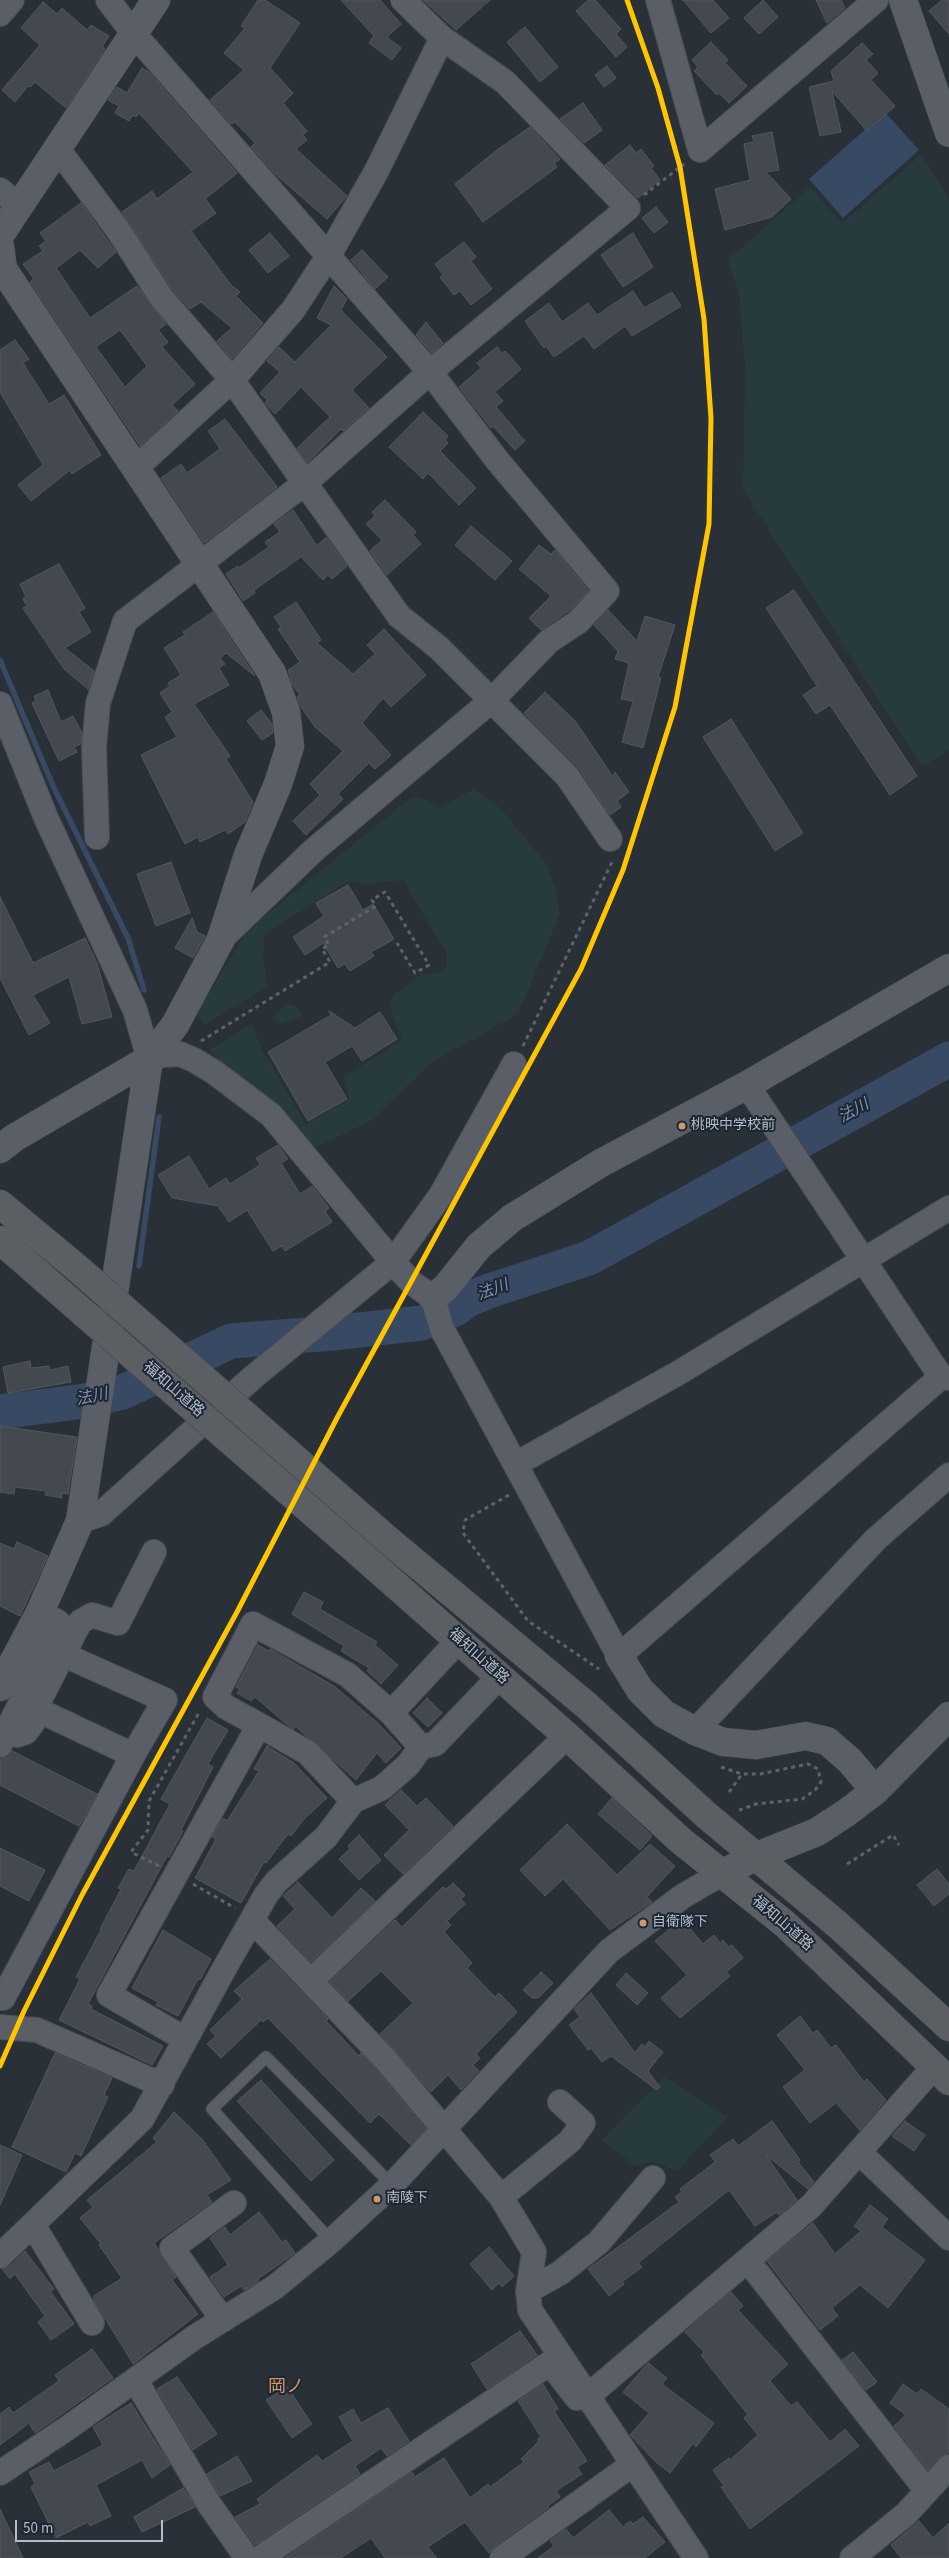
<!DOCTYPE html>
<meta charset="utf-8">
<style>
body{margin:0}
#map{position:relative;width:949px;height:2558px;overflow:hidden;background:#2a3038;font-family:"Source Sans 3",sans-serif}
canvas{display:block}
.scale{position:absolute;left:15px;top:2520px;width:148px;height:22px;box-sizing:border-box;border:2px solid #b4bcc9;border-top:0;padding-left:6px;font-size:15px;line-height:18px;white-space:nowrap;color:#b4bcc9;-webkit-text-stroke:4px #1d2633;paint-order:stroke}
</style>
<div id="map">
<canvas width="949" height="2558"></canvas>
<div class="scale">50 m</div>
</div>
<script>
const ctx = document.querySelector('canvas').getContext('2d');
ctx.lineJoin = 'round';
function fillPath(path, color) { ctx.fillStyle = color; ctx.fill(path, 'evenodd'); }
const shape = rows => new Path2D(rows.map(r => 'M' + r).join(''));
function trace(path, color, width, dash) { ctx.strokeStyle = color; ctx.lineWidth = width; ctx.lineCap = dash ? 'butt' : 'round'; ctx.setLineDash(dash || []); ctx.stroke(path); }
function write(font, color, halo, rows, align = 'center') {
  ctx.font = font + ' "Source Sans 3","Noto Sans JP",sans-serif'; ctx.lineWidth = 4; ctx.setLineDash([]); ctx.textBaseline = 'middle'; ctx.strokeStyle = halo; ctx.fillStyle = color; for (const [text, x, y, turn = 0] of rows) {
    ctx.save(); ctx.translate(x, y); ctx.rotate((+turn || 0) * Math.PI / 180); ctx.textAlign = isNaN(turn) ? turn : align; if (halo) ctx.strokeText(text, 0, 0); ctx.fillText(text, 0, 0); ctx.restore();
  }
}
fillPath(shape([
 [922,154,949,199,949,750,922,767,743,490,745,366,739,293,728,260,810,187,842,223],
 [474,789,501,809,545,862,555,886,560,914,518,1014,434,1061,372,1120,314,1148,209,1050,251,1024,262,1049,306,1125,349,1099,344,1077,402,1040,389,1005,396,993,421,974,442,973,447,965,447,955,403,880,368,884,350,881,265,933,263,956,267,986,205,1025,197,1012,248,930,413,796,428,801,437,809],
 [287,1003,298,1007,302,1016,278,1024,272,1017],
 [664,2077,728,2117,677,2171,652,2161,635,2166,602,2140]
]), '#273a3e');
fillPath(shape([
 [885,112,919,150,843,218,809,179]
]), '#384963');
trace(shape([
 [0,660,54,788,128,938,144,990],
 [139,1266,159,1117],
 [122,1385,123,1392]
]), '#384963', 5.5);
trace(shape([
 [0,1412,85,1401,123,1392,231,1341,333,1333,422,1323,455,1309,469,1299,489,1291,589,1258,949,1059]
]), '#384963', 35);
const building = shape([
 [258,0,265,0,300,23,270,68,293,93,283,103,307,131,303,135,307,140,296,149,347,196,327,219,275,174,251,147,255,143,235,122,231,124,210,100,244,70,224,53,245,28,241,26,258,0],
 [341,0,380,0,401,24,387,37,401,48,392,60,369,43,374,36,341,0],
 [423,0,490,0,456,30,423,0],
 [588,0,595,0,621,29,616,34,627,47,616,57,576,11,588,0],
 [683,0,713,0,729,18,711,33,683,0],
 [763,0,778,17,759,34,744,18,763,0],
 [816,0,841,0,845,8,827,23,816,0],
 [942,0,949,0,949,34,929,11,942,0],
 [43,2,57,14,62,8,87,30,91,25,109,36,102,47,105,49,66,108,35,82,30,87,28,86,15,102,2,90,40,45,21,28,43,2],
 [525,27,558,67,540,82,507,42,525,27],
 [711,42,728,60,725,63,747,86,729,103,719,93,717,95,694,71,698,67,692,60,711,42],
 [862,43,873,54,866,60,878,73,871,80,895,106,867,131,832,91,841,132,820,136,809,87,834,81,831,71,862,43],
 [607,66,616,78,604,87,595,75,607,66],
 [142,68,149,72,237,173,205,199,216,213,191,231,231,285,240,292,236,296,263,323,232,359,217,341,232,328,201,302,190,309,172,289,122,212,152,191,157,199,193,172,139,113,136,117,133,115,129,121,115,113,119,106,108,100,117,87,127,93,142,68],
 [583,103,602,130,584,143,560,119,583,103],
 [530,127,560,159,554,163,557,167,483,222,455,184,497,150,530,127],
 [772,132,779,170,766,172,791,199,772,217,725,230,715,189,750,180,744,144,754,142,752,136,772,132],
 [630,145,636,153,641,149,654,166,651,168,660,180,638,198,605,165,630,145],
 [81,203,116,252,98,268,80,250,56,268,90,318,137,286,166,324,158,330,168,342,162,347,195,384,172,405,178,411,140,446,30,282,34,279,23,264,43,251,39,246,46,241,40,233,81,203],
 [120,330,147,366,125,387,96,347,120,330],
 [656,207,668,222,654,233,642,218,656,207],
 [270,233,289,256,268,273,249,250,270,233],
 [633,233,653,267,623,287,601,255,633,233],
 [464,242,476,257,471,261,492,289,471,305,460,291,454,295,440,277,443,275,435,264,464,242],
 [362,250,388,277,375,289,351,260,362,250],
 [334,286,347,299,341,310,387,357,352,390,369,408,343,431,341,429,307,463,297,448,330,417,301,387,275,414,265,403,267,400,260,393,280,372,267,361,279,347,295,362,331,325,317,318,334,286],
 [633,291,644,308,672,292,681,306,632,336,625,326,594,349,584,336,554,357,546,346,544,348,525,321,549,303,562,322,588,303,597,315,633,291],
 [426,322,443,343,432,353,416,335,426,322],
 [15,340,29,359,23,363,49,404,64,395,101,455,72,474,70,470,31,501,18,485,43,465,0,392,0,350,15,340],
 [497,347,502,353,505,351,521,369,495,392,503,401,496,407,525,441,515,450,493,426,491,428,459,387,481,368,477,363,497,347],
 [423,412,448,436,445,440,448,443,440,451,476,488,459,505,428,473,423,479,389,447,423,412],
 [225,419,277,487,204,543,161,478,181,464,187,473,220,449,208,431,225,419],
 [385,500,416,532,413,535,421,544,387,575,370,551,382,540,366,524,375,516,372,512,385,500],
 [293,510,317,546,326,537,347,566,332,579,328,575,323,580,301,557,254,590,255,593,243,601,226,574,238,566,239,568,269,547,265,542,280,532,274,524,293,510],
 [471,526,512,561,495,580,455,545,471,526],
 [539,545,551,554,555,550,589,591,569,611,541,630,529,618,551,596,519,569,539,545],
 [59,564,85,608,79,612,91,632,65,648,94,671,88,689,64,669,23,608,27,606,23,599,26,597,20,584,59,564],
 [794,590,917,776,890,795,830,705,816,714,803,695,817,686,766,608,794,590],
 [296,602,321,640,317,643,353,674,375,654,367,645,384,629,426,675,391,707,383,698,362,723,391,755,375,769,369,763,338,794,343,799,306,835,293,821,320,795,310,784,343,751,315,727,301,707,297,697,300,695,292,684,288,670,300,662,278,629,281,627,274,617,296,602],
 [608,610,637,641,645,616,675,625,658,677,661,678,643,748,622,742,633,701,621,699,629,663,615,659,618,651,594,625,608,610],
 [213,612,255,676,226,653,220,658,225,664,219,668,229,685,194,704,230,756,226,759,253,802,245,822,228,834,225,830,200,842,198,837,185,844,141,755,177,737,165,717,172,712,160,693,170,686,168,683,181,675,164,648,185,635,183,632,213,612],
 [48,690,61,722,73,716,82,733,81,744,74,747,77,752,59,761,32,703,36,701,34,696,48,690],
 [545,692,576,722,613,777,615,772,629,792,617,801,621,807,610,815,577,766,524,713,545,692],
 [261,710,272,724,273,733,262,740,247,721,261,710],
 [731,719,803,833,775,851,703,737,731,719],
 [171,862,190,913,156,926,137,874,171,862],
 [348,885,363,910,373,904,394,939,371,952,374,956,350,971,345,964,338,968,323,943,305,955,293,937,324,916,316,903,348,885],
 [0,897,33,963,85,938,97,963,112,1017,82,1024,69,977,33,995,50,1023,29,1035,0,978,0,897],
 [192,918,197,932,205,936,193,958,175,948,192,918],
 [329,1011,355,1028,380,1012,397,1039,362,1061,352,1046,325,1062,347,1099,308,1121,268,1052,331,1015,329,1011],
 [278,1145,288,1159,281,1163,300,1194,312,1186,329,1208,325,1211,332,1222,285,1251,282,1246,273,1251,247,1210,229,1222,218,1206,172,1198,158,1175,189,1156,209,1189,226,1178,230,1184,260,1165,256,1158,278,1145],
 [30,1361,31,1368,49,1366,50,1370,68,1366,71,1382,8,1393,3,1367,30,1361],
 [0,1426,77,1437,68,1494,62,1493,62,1498,45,1495,46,1491,15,1487,14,1494,0,1492,0,1426],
 [17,1542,48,1556,20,1616,0,1606,0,1543,14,1549,17,1542],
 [304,1592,323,1602,320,1609,377,1642,375,1645,398,1665,381,1684,367,1671,369,1668,341,1651,344,1646,292,1614,304,1592],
 [258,1645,269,1651,270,1649,334,1686,379,1724,401,1748,386,1763,377,1753,356,1780,295,1726,294,1729,291,1728,255,1697,251,1701,237,1693,240,1689,236,1687,258,1645],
 [427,1698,442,1713,428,1727,413,1713,427,1698],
 [207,1718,228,1730,208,1764,213,1767,181,1830,183,1831,169,1857,167,1856,88,2004,92,2006,91,2009,163,2046,152,2065,59,2020,80,1979,76,1977,101,1930,100,1929,121,1889,118,1888,129,1869,134,1871,170,1804,161,1799,207,1718],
 [267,1746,294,1763,327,1798,304,1819,291,1836,288,1834,266,1863,264,1862,241,1903,195,1878,216,1839,212,1837,223,1818,227,1821,259,1771,254,1769,267,1746],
 [12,1751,97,1794,79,1826,0,1785,0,1760,12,1751],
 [401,1790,417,1806,426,1798,453,1826,403,1874,384,1855,409,1830,385,1805,401,1790],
 [612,1798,652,1836,640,1850,598,1814,612,1798],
 [567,1824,617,1875,650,1844,675,1866,647,1897,652,1902,610,1930,563,1879,545,1896,520,1870,567,1824],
 [359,1835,381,1860,359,1880,339,1859,350,1849,348,1846,359,1835],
 [0,1848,45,1870,29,1901,0,1886,0,1848],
 [937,1869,949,1884,949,1894,934,1906,917,1885,937,1869],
 [298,1882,332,1918,361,1888,375,1901,311,1962,277,1926,295,1909,283,1896,298,1882],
 [453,1883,465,1895,461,1899,465,1904,447,1921,451,1925,444,1932,472,1963,467,1968,495,1997,499,1993,517,2012,476,2054,480,2058,473,2065,479,2071,461,2090,448,2075,431,2092,380,2034,413,2003,381,1971,348,2001,330,1982,395,1920,402,1927,443,1887,446,1889,453,1883],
 [682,1919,703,1944,714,1935,720,1943,723,1940,728,1947,732,1945,743,1958,726,1972,730,1976,680,2018,661,1998,687,1975,655,1941,682,1919],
 [163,1930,211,1959,200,1980,198,1979,178,2016,156,2005,158,2002,132,1988,163,1930],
 [270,1959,328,2019,326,2021,359,2056,361,2053,375,2068,426,2129,411,2145,379,2114,370,2123,268,2018,263,2022,261,2020,221,2058,207,2044,216,2036,210,2030,242,1999,234,1991,270,1959],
 [541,1972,553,1983,538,1998,532,1998,523,1990,541,1972],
 [626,1973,648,1993,637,2005,616,1985,626,1973],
 [591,1993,635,2053,642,2044,645,2047,649,2041,663,2052,648,2071,660,2087,657,2090,611,2056,602,2062,591,2048,588,2050,569,2025,580,2017,574,2009,591,1993],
 [800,2016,813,2033,817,2030,831,2048,836,2045,864,2082,867,2079,886,2100,860,2130,836,2103,810,2123,783,2087,805,2070,777,2035,800,2016],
 [55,2053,112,2078,104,2095,108,2097,81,2156,75,2153,66,2172,12,2147,55,2053],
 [261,2080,334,2160,311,2181,237,2101,261,2080],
 [174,2112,202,2139,231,2180,207,2195,212,2202,154,2243,176,2277,172,2280,198,2314,133,2364,94,2300,94,2296,122,2278,99,2245,101,2244,80,2218,93,2207,87,2200,157,2142,153,2138,174,2112],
 [772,2121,800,2160,798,2162,814,2182,808,2189,766,2155,797,2200,779,2215,777,2212,755,2226,729,2190,638,2263,642,2267,622,2282,624,2284,609,2296,588,2269,679,2202,675,2197,682,2192,680,2189,715,2162,710,2155,733,2139,738,2146,772,2121],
 [905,2121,925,2135,914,2151,892,2136,905,2121],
 [0,2145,22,2155,0,2205,0,2145],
 [870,2205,888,2219,882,2227,925,2260,888,2308,860,2285,832,2308,838,2316,820,2330,767,2261,813,2223,835,2254,861,2231,854,2226,870,2205],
 [259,2212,282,2242,286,2240,295,2253,258,2279,259,2281,244,2290,241,2286,224,2297,210,2277,228,2265,210,2238,225,2227,230,2235,259,2212],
 [489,2247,514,2276,502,2287,499,2283,492,2290,470,2264,489,2247],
 [25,2251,54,2289,50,2291,74,2324,51,2340,38,2322,45,2316,15,2274,10,2279,2,2269,10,2266,25,2251],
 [731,2292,743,2306,738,2310,788,2364,770,2381,791,2406,797,2402,830,2442,845,2429,859,2446,750,2529,721,2487,724,2486,713,2470,729,2458,730,2460,758,2435,744,2418,748,2415,701,2355,704,2352,685,2332,731,2292],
 [520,2331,537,2355,487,2389,471,2364,520,2331],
 [92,2349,113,2378,35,2433,29,2423,0,2445,0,2414,9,2407,13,2413,59,2381,55,2375,92,2349],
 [853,2352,877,2382,866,2390,842,2360,853,2352],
 [648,2363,667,2378,662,2384,714,2423,696,2447,693,2443,670,2473,656,2462,630,2435,649,2413,623,2392,648,2363],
 [177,2377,217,2434,193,2450,157,2389,177,2377],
 [543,2384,558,2409,554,2411,587,2461,577,2467,582,2474,556,2491,560,2497,548,2506,549,2507,494,2547,489,2553,465,2522,428,2547,437,2558,385,2558,371,2538,341,2558,285,2558,412,2472,415,2477,444,2458,470,2498,488,2484,490,2487,524,2462,521,2459,539,2441,538,2439,541,2437,518,2401,543,2384],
 [903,2384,917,2394,921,2389,949,2409,949,2452,939,2458,928,2470,894,2426,906,2415,890,2403,903,2384],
 [287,2387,312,2424,292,2438,266,2400,287,2387],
 [131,2403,170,2465,152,2478,142,2460,96,2485,111,2516,90,2526,88,2522,56,2538,31,2487,35,2484,29,2472,49,2462,54,2471,103,2445,93,2427,131,2403],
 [388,2408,409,2441,387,2456,381,2448,355,2466,360,2474,255,2545,235,2517,260,2504,257,2499,317,2455,322,2461,353,2441,339,2417,353,2409,361,2423,388,2408],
 [237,2456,252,2481,220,2496,207,2474,237,2456],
 [183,2488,195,2507,142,2532,134,2517,183,2488],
 [0,2509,23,2558,0,2558,0,2509],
 [609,2510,623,2527,630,2521,633,2524,643,2517,665,2542,645,2558,538,2558,554,2546,550,2541,566,2529,573,2538,609,2510],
 [919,2521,933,2538,949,2523,949,2558,901,2558,891,2545,919,2521]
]);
fillPath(building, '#444950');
trace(building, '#52575f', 1);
const service = shape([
 [331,2241,212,2109,266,2057,392,2185]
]);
const minor = shape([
 [108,0,134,34,430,372,497,460,607,591,578,622,549,641,492,700,314,850,221,939],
 [658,0,700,150,876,0],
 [0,14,12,0],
 [57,148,118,230,161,297,232,380,399,616,439,648,567,776,610,839],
 [0,190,18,205],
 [137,467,232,380,293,310,329,255,376,172,442,38],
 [0,704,46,818,135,1010,149,1059,163,1055,180,1054,194,1060,214,1072,271,1115,393,1262,411,1282,433,1298,442,1329,619,1656,941,1377],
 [97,837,94,748,98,703,125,621,305,483,430,372,628,208,505,82,442,38,403,0],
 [747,1085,941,1377,949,1378],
 [516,1464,680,1372,949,1208],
 [80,1521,101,1514,252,1378,393,1262,441,1195,514,1064],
 [40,1711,133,1755],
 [391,1713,459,1640],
 [259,1725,226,1707,215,1697,253,1624,348,1675,391,1713,421,1747],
 [7,1730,59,1628,58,1622,40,1612],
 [695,1731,876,1539,949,1475],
 [0,1745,7,1730,17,1735,26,1732,32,1724,40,1711,39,1701,80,1622,92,1615,118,1623,154,1552],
 [252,1920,385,2059,501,2197,534,2252,528,2291,530,2310,696,2558],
 [311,1981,567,1736],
 [0,1998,3,1998,133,1755,165,1700,64,1655],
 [0,2027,37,2030,162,2085],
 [185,2039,109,1995,259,1725,308,1753,353,1801],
 [859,2152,949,2238],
 [501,2197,570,2141,583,2123,560,2102],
 [33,2225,92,2323],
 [0,2256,142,2119,224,1969,266,1895,276,1882,326,1837,353,1801,382,1788,408,1765,421,1747,435,1744,500,1676],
 [748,2261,927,2491],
 [528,2291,560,2273,599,2242,653,2178],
 [223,2320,172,2248,234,2203],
 [136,2381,209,2504,247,2558],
 [0,2473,69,2427,195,2337,275,2287,331,2241,392,2185,609,1951,683,1896,721,1874],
 [260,2558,550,2363,577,2398,588,2396,811,2206,933,2068],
 [502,2558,633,2464],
 [852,2558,906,2514,949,2467]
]);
const tertiary = shape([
 [903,0,949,133],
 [0,235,156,0],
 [0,247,3,269,272,673,286,712,290,746,278,784,248,855,221,939,175,1025,149,1059,14,1138,0,1149],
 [433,1298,446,1287,479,1246,512,1218,601,1163,747,1085,949,968],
 [619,1656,640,1690,664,1714,695,1731,723,1742,756,1745,806,1736,827,1741,850,1761,875,1791],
 [0,1687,40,1612,80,1521,149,1059],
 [721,1874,757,1856,817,1832,846,1813,875,1791,949,1716]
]);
const trunk = shape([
 [0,1204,76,1267],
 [0,1240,86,1315],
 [388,1540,586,1705,705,1814,838,1925,949,2027],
 [373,1565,567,1736,680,1840,785,1924,949,2081]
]);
trace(service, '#484c53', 13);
trace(minor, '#484c53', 26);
trace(tertiary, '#484c53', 29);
trace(trunk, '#474c53', 29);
trace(shape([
 [644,195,684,164],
 [201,1041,330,962,322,949,329,945,324,937,376,906,372,900,385,892,429,965,415,973,397,943],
 [523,1046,613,860],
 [509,1495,465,1520,463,1533,528,1621,599,1669],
 [721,1767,742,1774],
 [729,1792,742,1774,760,1774,808,1764,818,1769,821,1782,815,1790,802,1799,756,1804,737,1811],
 [847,1864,893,1835,899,1845],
 [159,1866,131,1852,148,1830,149,1801,200,1711],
 [193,1884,235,1908]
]), '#5d636a', 3, [4, 4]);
trace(service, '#5a5e66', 11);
trace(minor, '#5a5e66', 24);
trace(tertiary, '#5a5e66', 28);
trace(trunk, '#5b5f64', 28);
const trunkBridge = shape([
 [76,1267,388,1540],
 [86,1315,373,1565]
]);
trace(trunkBridge, '#474c53', 29, []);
trace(trunkBridge, '#5b5f64', 28);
trace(shape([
 [0,2066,24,2011,82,1895,237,1612,337,1418,581,969,623,870,675,707,709,524,711,418,704,319,680,167,658,88,627,0]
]), '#ffc600', 5);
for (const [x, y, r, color] of [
 [682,1126,4.5,"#cd976f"],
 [643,1923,4.5,"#cd976f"],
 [377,2199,4.5,"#cd976f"]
]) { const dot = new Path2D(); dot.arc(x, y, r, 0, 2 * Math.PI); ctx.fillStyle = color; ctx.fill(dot); trace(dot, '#1d2633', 2); }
write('14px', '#b4bcc9', '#1d2633', [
 ["桃映中学校前",691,1126],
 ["自衛隊下",652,1923],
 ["南陵下",386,2199]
], 'left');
write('15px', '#b4bcc9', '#1d2633', [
 ["福知山道路",173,1390,41],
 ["福知山道路",478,1657,42],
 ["福知山道路",782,1924,41]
]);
write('italic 16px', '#7c92b1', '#1d2633', [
 ["法川",854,1112,-29],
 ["法川",493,1291,-21],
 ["法川",92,1398,-12]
]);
write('18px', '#d59563', '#1d2633', [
 ["岡ノ",286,2388]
]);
</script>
